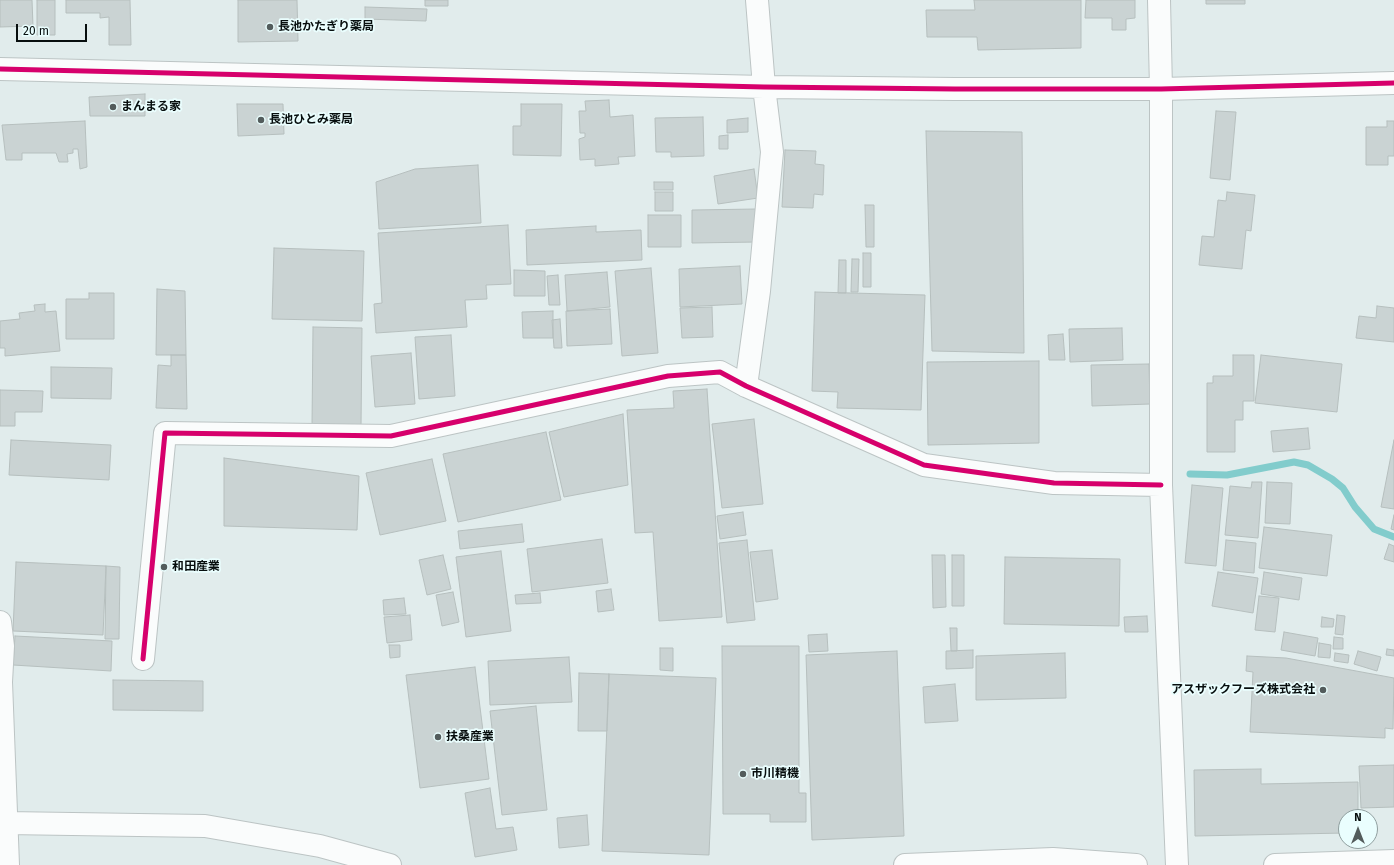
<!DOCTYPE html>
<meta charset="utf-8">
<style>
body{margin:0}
#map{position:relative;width:1394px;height:865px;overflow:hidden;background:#e1ecec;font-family:"Fira Sans",sans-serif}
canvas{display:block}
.north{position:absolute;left:1338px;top:809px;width:40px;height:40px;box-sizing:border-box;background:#eafefe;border:1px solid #8f9e9e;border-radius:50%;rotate:0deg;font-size:11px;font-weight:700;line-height:16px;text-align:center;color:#070e0e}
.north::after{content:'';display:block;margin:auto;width:14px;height:18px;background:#535c5c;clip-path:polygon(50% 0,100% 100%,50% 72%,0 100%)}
.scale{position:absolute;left:16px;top:24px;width:71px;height:18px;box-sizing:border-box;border:2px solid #070e0e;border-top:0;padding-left:5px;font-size:12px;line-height:14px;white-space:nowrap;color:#070e0e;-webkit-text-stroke:3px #eafefe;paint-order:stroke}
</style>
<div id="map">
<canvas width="1394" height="865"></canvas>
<div class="north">N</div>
<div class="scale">20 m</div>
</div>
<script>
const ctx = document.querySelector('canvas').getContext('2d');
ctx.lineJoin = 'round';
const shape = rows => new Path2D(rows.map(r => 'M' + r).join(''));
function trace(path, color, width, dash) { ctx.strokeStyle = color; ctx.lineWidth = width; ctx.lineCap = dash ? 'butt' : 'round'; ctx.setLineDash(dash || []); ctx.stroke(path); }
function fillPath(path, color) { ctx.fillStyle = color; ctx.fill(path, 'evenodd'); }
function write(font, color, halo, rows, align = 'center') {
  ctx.font = font + ' "Fira Sans","Noto Sans JP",sans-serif'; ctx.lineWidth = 3.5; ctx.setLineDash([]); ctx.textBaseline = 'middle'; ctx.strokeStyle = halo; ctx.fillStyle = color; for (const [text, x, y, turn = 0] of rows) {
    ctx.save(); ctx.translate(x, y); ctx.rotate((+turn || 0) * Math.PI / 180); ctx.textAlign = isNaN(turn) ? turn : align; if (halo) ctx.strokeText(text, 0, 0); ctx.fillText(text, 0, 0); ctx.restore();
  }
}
trace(shape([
 [1190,474,1227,475,1294,462,1308,465,1332,479,1343,488,1355,507,1374,529,1394,537]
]), '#82cccc', 7);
const building = shape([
 [0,0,32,0,33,26,0,27,0,0],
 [37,0,55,0,55,35,37,35,37,0],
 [66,0,130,0,131,45,109,45,109,17,100,18,100,13,66,13,66,0],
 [238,0,297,0,298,41,238,42,238,0],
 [425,0,448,0,448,6,425,6,425,0],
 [974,0,1081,0,1081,48,978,50,977,37,927,37,926,10,975,10,974,0],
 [1086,0,1135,0,1135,18,1126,19,1126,30,1112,30,1112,18,1085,18,1086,0],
 [1206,0,1245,0,1245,4,1206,4,1206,0],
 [365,7,427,9,426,21,365,19,365,7],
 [145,94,145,116,90,116,89,97,145,94],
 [609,100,610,117,633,115,635,156,618,157,619,164,595,166,595,159,580,160,579,139,585,137,585,133,580,133,579,111,586,111,585,101,609,100],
 [237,104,283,104,284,134,238,136,237,104],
 [521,104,562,104,561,156,513,155,513,126,521,126,521,104],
 [1216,111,1236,112,1230,180,1210,178,1216,111],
 [703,117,704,156,671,157,671,152,656,152,655,118,703,117],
 [748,118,748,132,727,133,727,120,748,118],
 [85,121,87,167,80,169,78,149,73,149,73,153,67,154,68,162,59,162,56,153,22,153,22,160,6,160,2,125,85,121],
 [1387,121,1394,121,1394,156,1388,156,1388,165,1366,165,1366,127,1387,127,1387,121],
 [926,131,1022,132,1024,353,932,351,926,131],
 [728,135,728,149,719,149,719,136,728,135],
 [785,150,816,151,815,164,824,165,823,195,814,194,813,208,782,207,785,150],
 [478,165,481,223,379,229,376,182,415,169,478,165],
 [754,169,758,198,718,204,714,176,754,169],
 [654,182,673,182,673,190,654,190,654,182],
 [655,192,673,192,673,211,655,211,655,192],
 [1227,192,1255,195,1251,231,1246,230,1242,269,1199,265,1202,236,1214,237,1218,200,1226,201,1227,192],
 [865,205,874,205,874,247,866,247,865,205],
 [757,209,758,242,692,243,692,210,757,209],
 [648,215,681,215,681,247,648,247,648,215],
 [508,225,511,284,486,285,487,299,465,300,467,327,376,333,374,304,382,303,378,233,508,225],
 [596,226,596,232,641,230,642,260,527,265,526,230,596,226],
 [274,248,364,251,362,321,272,319,274,248],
 [863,253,871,253,871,287,863,287,863,253],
 [852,259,859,259,858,292,851,292,852,259],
 [839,260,846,260,846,293,838,293,839,260],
 [740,266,742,304,680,307,679,269,740,266],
 [651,268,658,353,622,356,615,271,651,268],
 [514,270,545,271,545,296,514,296,514,270],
 [607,272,610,307,567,311,565,275,607,272],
 [558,275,560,305,549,305,547,276,558,275],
 [157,289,185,291,186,355,156,355,157,289],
 [815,292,925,295,921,410,837,408,838,392,812,391,815,292],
 [89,293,114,293,114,339,66,339,66,299,89,299,89,293],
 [45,304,45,312,56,311,60,351,5,356,5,348,0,348,0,321,20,319,19,313,35,311,34,305,45,304],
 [1377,306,1394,308,1394,342,1356,338,1359,316,1376,318,1377,306],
 [712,307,713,337,682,338,680,308,712,307],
 [610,309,612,344,567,346,566,311,610,309],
 [553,311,553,338,523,338,522,312,553,311],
 [560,319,562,348,554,348,552,320,560,319],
 [313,327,362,328,361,427,312,426,313,327],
 [1122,328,1123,360,1070,362,1069,329,1122,328],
 [1063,334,1065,360,1049,360,1048,335,1063,334],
 [451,335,455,396,419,399,415,337,451,335],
 [411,353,415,404,375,407,371,356,411,353],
 [171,355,186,355,187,409,156,408,158,365,171,366,171,355],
 [1233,355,1254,355,1254,401,1243,401,1243,420,1235,420,1235,452,1207,452,1207,383,1213,383,1213,376,1233,376,1233,355],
 [1261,355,1342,364,1337,412,1255,403,1261,355],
 [1039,361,1039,443,928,445,927,362,1039,361],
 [1149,364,1150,404,1092,406,1091,365,1149,364],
 [51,367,112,368,111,399,51,398,51,367],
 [707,389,722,617,659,621,653,532,635,533,627,410,674,408,673,391,707,389],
 [0,390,43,391,42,412,15,412,15,426,0,426,0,390],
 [623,414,628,485,564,497,549,432,623,414],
 [754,419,763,504,722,508,712,424,754,419],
 [1308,428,1310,449,1273,452,1271,431,1308,428],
 [546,432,561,500,458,522,443,454,546,432],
 [11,440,111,445,109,480,9,475,11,440],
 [1394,440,1394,509,1381,507,1394,440],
 [224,458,359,476,357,530,224,526,224,458],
 [432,459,446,521,380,535,366,473,432,459],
 [1252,482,1262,482,1258,538,1225,535,1230,486,1251,488,1252,482],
 [1267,482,1292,483,1290,524,1265,523,1267,482],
 [1192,485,1223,488,1216,566,1185,563,1192,485],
 [743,512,746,535,720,539,717,516,743,512],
 [1394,515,1394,530,1391,529,1394,515],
 [522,524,524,542,460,549,458,531,522,524],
 [1264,527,1332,535,1327,576,1259,568,1264,527],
 [602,539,608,583,532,592,527,549,602,539],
 [747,540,755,620,727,623,719,543,747,540],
 [1226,540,1256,543,1254,573,1223,570,1226,540],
 [1389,544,1394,546,1394,562,1384,559,1389,544],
 [772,550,778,599,756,602,750,552,772,550],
 [501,551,511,631,466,637,456,557,501,551],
 [443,555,451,589,427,595,419,560,443,555],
 [932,555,945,555,946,607,933,608,932,555],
 [952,555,964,555,964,606,952,606,952,555],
 [1005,557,1120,559,1119,626,1004,624,1005,557],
 [16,562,106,566,103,635,13,631,16,562],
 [106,566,120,567,119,639,105,639,106,566],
 [1218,572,1258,578,1253,613,1212,606,1218,572],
 [1264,572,1302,578,1299,600,1261,594,1264,572],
 [611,589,614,610,598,612,596,591,611,589],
 [453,592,459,622,442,626,436,595,453,592],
 [540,593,541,603,516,604,515,595,540,593],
 [1259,596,1279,598,1275,632,1255,630,1259,596],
 [404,598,406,614,384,615,383,600,404,598],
 [410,615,412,640,387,643,384,617,410,615],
 [1337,615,1345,616,1343,635,1335,634,1337,615],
 [1147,616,1148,632,1125,632,1124,617,1147,616],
 [1322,617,1334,619,1333,627,1321,627,1322,617],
 [950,628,957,628,957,651,951,651,950,628],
 [1284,632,1318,638,1315,656,1281,650,1284,632],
 [827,634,828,651,809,652,808,635,827,634],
 [15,636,112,641,111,671,13,665,15,636],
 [1334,637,1343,638,1343,649,1333,649,1334,637],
 [1319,643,1331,645,1330,658,1318,657,1319,643],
 [389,645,400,645,400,657,390,658,389,645],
 [722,646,799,646,799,793,806,793,806,822,770,822,770,814,723,814,722,646],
 [660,648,673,648,673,671,660,670,660,648],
 [1387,649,1394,650,1394,656,1386,655,1387,649],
 [973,650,973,668,946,669,946,651,973,650],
 [897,651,904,836,812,840,806,655,897,651],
 [1358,651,1381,657,1377,671,1354,664,1358,651],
 [1065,653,1066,698,976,700,976,656,1065,653],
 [1335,653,1349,655,1348,663,1334,661,1335,653],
 [1247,656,1286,658,1394,678,1393,729,1385,728,1385,738,1250,732,1253,672,1246,671,1247,656],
 [569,657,572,702,490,705,488,661,569,657],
 [475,667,489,779,420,788,406,675,475,667],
 [579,673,609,674,607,731,578,731,579,673],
 [609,674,716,678,709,855,602,851,609,674],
 [113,680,203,681,203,711,113,710,113,680],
 [955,684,958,721,925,723,923,687,955,684],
 [536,706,547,810,502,815,490,711,536,706],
 [1394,765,1394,807,1361,808,1359,766,1394,765],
 [1261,769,1261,784,1358,782,1358,817,1346,817,1346,833,1195,836,1194,770,1261,769],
 [490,788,496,829,513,827,517,850,475,857,465,793,490,788],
 [587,815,589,845,559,848,557,818,587,815]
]);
fillPath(building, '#cad3d3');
trace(building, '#b6bfbe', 1);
const minor = shape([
 [1159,0,1161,89,1161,485,1177,865],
 [0,69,764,87,955,89,1161,89,1394,83],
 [746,386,759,291,772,152,764,87,757,0],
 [0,622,3,646,1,682,8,865],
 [143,659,165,433,391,436,668,376,720,372,746,386,924,465,1054,483,1161,485],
 [6,823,205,826,320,846,390,865],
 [905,865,1053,859,1136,865],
 [1275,865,1394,861]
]);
trace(minor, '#bcc4c4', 24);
trace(minor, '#fafcfc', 22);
trace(shape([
 [0,69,764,87,955,89,1161,89,1394,83],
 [143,659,165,433,391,436,668,376,720,372,746,386,924,465,1054,483,1161,485]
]), '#d6006c', 5);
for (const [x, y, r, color] of [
 [270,27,4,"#535c5c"],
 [113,107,4,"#535c5c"],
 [261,120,4,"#535c5c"],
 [164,567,4,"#535c5c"],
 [1323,690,4,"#535c5c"],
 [438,737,4,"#535c5c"],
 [743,774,4,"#535c5c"]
]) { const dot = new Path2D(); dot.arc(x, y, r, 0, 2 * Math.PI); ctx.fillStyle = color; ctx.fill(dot); trace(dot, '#eafefe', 1.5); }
write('bold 12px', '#070e0e', '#eafefe', [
 ["長池かたぎり薬局",278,27],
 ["まんまる家",121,107],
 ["長池ひとみ薬局",269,120],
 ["和田産業",172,567],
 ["アスザックフーズ株式会社",1315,690,"right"],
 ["扶桑産業",446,737],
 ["市川精機",751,774]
], 'left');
</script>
